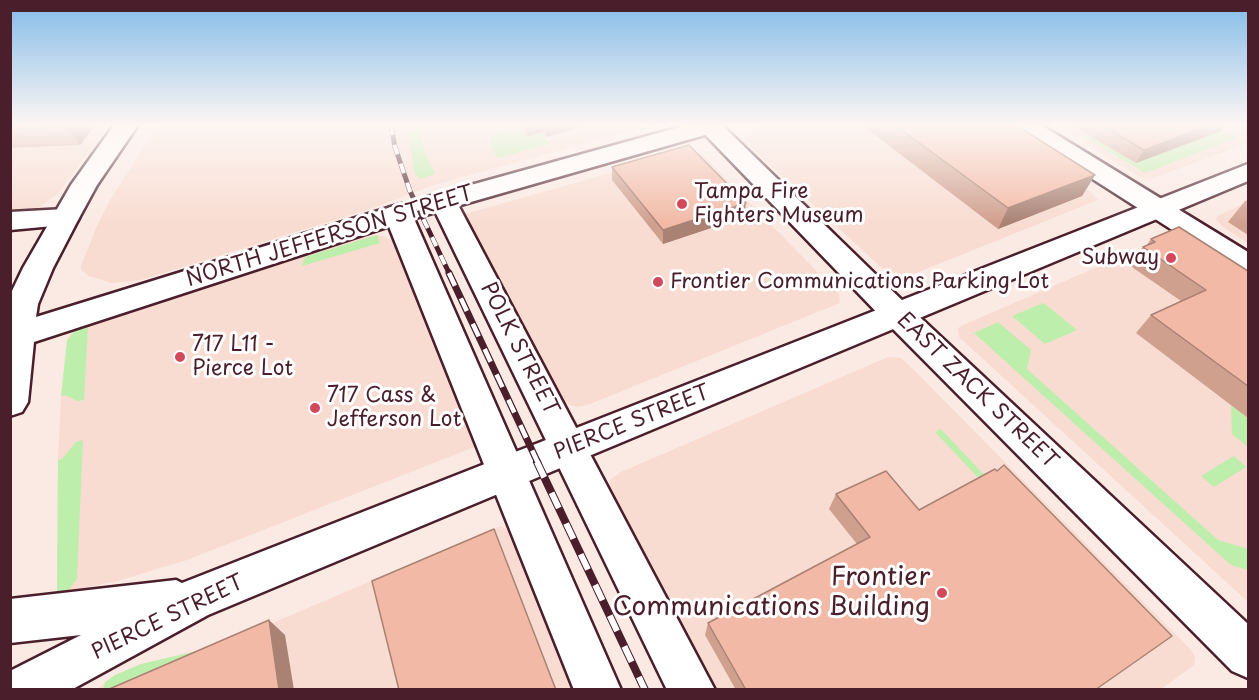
<!DOCTYPE html>
<style>
body{margin:0}
#map{position:relative;width:1259px;height:700px;overflow:hidden;background:#fbeae4;font-family:"Playpen Sans",sans-serif}
canvas{display:block}
.frame{position:absolute;inset:0;border:12px solid #4a1f2b;pointer-events:none}
</style>
<div id="map">
<canvas width="1259" height="700"></canvas>
<div class="frame"></div>
</div>
<script>
const ctx = document.querySelector('canvas').getContext('2d');
ctx.lineJoin = 'round';
function fillPath(path, color) { ctx.fillStyle = color; ctx.fill(path, 'evenodd'); }
const shape = rows => new Path2D(rows.map(r => 'M' + r).join(''));
function trace(path, color, width, dash) { ctx.strokeStyle = color; ctx.lineWidth = width; ctx.lineCap = dash ? 'butt' : 'round'; ctx.setLineDash(dash || []); ctx.stroke(path); }
function write(font, color, halo, rows, align = 'center') {
  ctx.font = font + ' "Playpen Sans",sans-serif'; ctx.lineWidth = 6; ctx.setLineDash([]); ctx.textBaseline = 'middle'; ctx.strokeStyle = halo; ctx.fillStyle = color; for (const [text, x, y, turn = 0] of rows) {
    ctx.save(); ctx.translate(x, y); ctx.rotate((+turn || 0) * Math.PI / 180); ctx.textAlign = isNaN(turn) ? turn : align; if (halo) ctx.strokeText(text, 0, 0); ctx.fillText(text, 0, 0); ctx.restore();
  }
}
fillPath(shape([
 [11,125,108,125,58,194,36,209,11,213],
 [158,125,652,125,434,185,370,209,141,280,112,283,89,276,81,270,81,266,96,228,110,200],
 [773,125,988,125,1092,193,1098,200,911,275,898,275,882,268,744,141,744,134],
 [1054,125,1248,125,1248,143,1151,179,1140,177],
 [692,150,703,155,839,294,840,303,590,404,578,407,564,403,465,214],
 [1248,202,1248,243,1223,227,1216,219,1217,216],
 [379,235,395,241,477,446,187,560,114,582,57,593,58,460,61,396,70,335,75,331,368,236],
 [1155,242,1248,294,1248,602,959,337,958,328,963,325],
 [888,357,901,358,910,366,1191,650,1195,657,1194,665,1160,690,715,689,609,487,611,479,621,472],
 [501,526,512,533,576,690,95,690,116,675,141,664,218,646]
]), '#f8dcd1');
fillPath(shape([
 [406,125,421,125,424,149,435,174,421,179,415,174],
 [509,125,520,125,528,136,541,133,549,144,498,158,490,147,491,137],
 [1213,125,1237,138,1145,173,1083,136],
 [377,235,380,243,302,266,305,257],
 [1043,303,1054,311,1077,330,1045,344,1012,316],
 [998,322,1031,350,1027,369,1218,540,1248,549,1248,570,1231,565,974,333],
 [88,327,84,400,77,401,65,395,61,396,67,340,75,331],
 [1231,405,1248,418,1248,447,1232,434],
 [941,429,991,482,985,485,935,432],
 [83,440,77,579,67,592,57,593,58,460,62,459,76,442],
 [1234,456,1246,467,1214,487,1201,476],
 [218,646,122,689,103,690,105,682,115,675,141,664]
]), '#beeeac');
const minor = shape([
 [65,209,75,212,79,218,75,224,10,230,10,212,65,209]
]);
const tertiary = shape([
 [696,125,722,125,909,307,1248,624,1248,678,1232,671,887,323,696,125],
 [1012,125,1041,125,1248,252,1248,275,1238,272,1016,130,1012,125],
 [443,193,452,195,456,201,715,690,667,690,430,201,434,195,443,193],
 [398,205,408,208,412,214,621,690,574,690,384,214,388,208,398,205]
]);
const secondary = shape([
 [114,125,138,125,97,185,79,218,53,268,38,304,36,317,388,208,687,125,726,125,722,130,408,220,34,342,28,402,22,412,10,416,10,295,23,268,71,185,114,125],
 [1248,164,1248,181,208,615,71,690,10,690,10,671,81,635,10,643,10,599,176,580,182,583,1248,164]
]);
trace(minor, '#4a1f2b', 5);
trace(tertiary, '#4a1f2b', 5);
trace(secondary, '#4a1f2b', 5);
fillPath(minor, '#fff');
fillPath(tertiary, '#fff');
fillPath(secondary, '#fff');
const railFar2 = shape([
 [391,125,395,147,410,191,450,275]
]);
const railFar1 = shape([
 [449,273,538,463]
]);
const rail = shape([
 [537,462,645,690]
]);
trace(railFar2, '#4a1f2b', 5);
trace(railFar1, '#4a1f2b', 7);
trace(rail, '#4a1f2b', 8);
trace(railFar2, '#fff', 4, [10]);
trace(railFar1, '#fff', 4.5, [14]);
trace(rail, '#fff', 6, [17]);
fillPath(shape([
 [10,125,95,125,80,145,10,148],
 [520,125,588,125,546,137,543,132,528,136],
 [862,125,1016,125,1095,175,1082,196,998,229],
 [1072,125,1225,125,1221,131,1136,163],
 [612,167,744,217,663,244,612,180],
 [1248,200,1248,235,1228,222,1245,201],
 [1151,239,1248,271,1248,418,1136,333,1151,315,1181,301,1129,265,1143,247,1146,246],
 [836,494,919,510,1095,690,736,690,705,635,708,623,857,544,829,509]
]), '#d0a08f');
fillPath(shape([
 [68,125,95,125,80,145,67,127],
 [526,125,542,125,543,132,528,136],
 [545,125,588,125,546,137],
 [1210,125,1225,125,1221,131,1136,163,1144,150],
 [1095,175,1082,196,998,229,1008,208],
 [746,203,744,217,663,244,663,230],
 [269,620,285,635,294,690,279,690]
]), '#a98274');
const building = shape([
 [10,125,68,125,67,127,10,129,10,125],
 [895,125,1016,125,1095,175,1008,208,895,125],
 [1102,125,1210,125,1144,150,1102,125],
 [689,145,746,203,663,230,612,167,689,145],
 [1179,227,1248,271,1248,386,1151,315,1206,290,1143,247,1155,242,1151,239,1179,227],
 [1004,465,1172,636,1095,690,746,690,708,623,870,537,836,494,886,471,919,510,995,469,997,471,1004,465],
 [494,529,556,690,399,690,372,581,494,529],
 [269,620,279,690,107,690,269,620]
]);
fillPath(building, '#f2baa6');
trace(building, '#a98274', 1.5);
const sky = ctx.createLinearGradient(0, 0, 0, 223);
sky.addColorStop(0, '#83bbe9');
sky.addColorStop(0.56, '#fdf6f3');
sky.addColorStop(1, '#fdf6f300');
ctx.fillStyle = sky;
ctx.fillRect(0, 0, 1259, 223);
for (const [x, y, r, color] of [
 [682,204,6,"#d1495b"],
 [1171,258,6,"#d1495b"],
 [658,282,6,"#d1495b"],
 [180,357,6,"#d1495b"],
 [315,408,6,"#d1495b"],
 [942,593,6,"#d1495b"]
]) { const dot = new Path2D(); dot.arc(x, y, r, 0, 2 * Math.PI); ctx.fillStyle = color; ctx.fill(dot); trace(dot, '#fff', 2); }
write('21px', '#4a1f2b', '#fff', [
 ["Tampa Fire",694,192],
 ["Fighters Museum",694,216],
 ["Subway",1159,258,"right"],
 ["Frontier Communications Parking Lot",670,282],
 ["717 L11 -",192,345],
 ["Pierce Lot",192,369],
 ["717 Cass &",327,396],
 ["Jefferson Lot",327,420]
], 'left');
write('21px', '#4a1f2b', '#fff', [
 ["NORTH JEFFERSON STREET",330,237,-17],
 ["POLK STREET",519,349,63],
 ["EAST ZACK STREET",977,391,44],
 ["PIERCE STREET",632,423,-22],
 ["PIERCE STREET",168,618,-26]
]);
write('26px', '#4a1f2b', '#fff', [
 ["Frontier",930,578],
 ["Communications Building",930,608]
], 'right');
</script>
